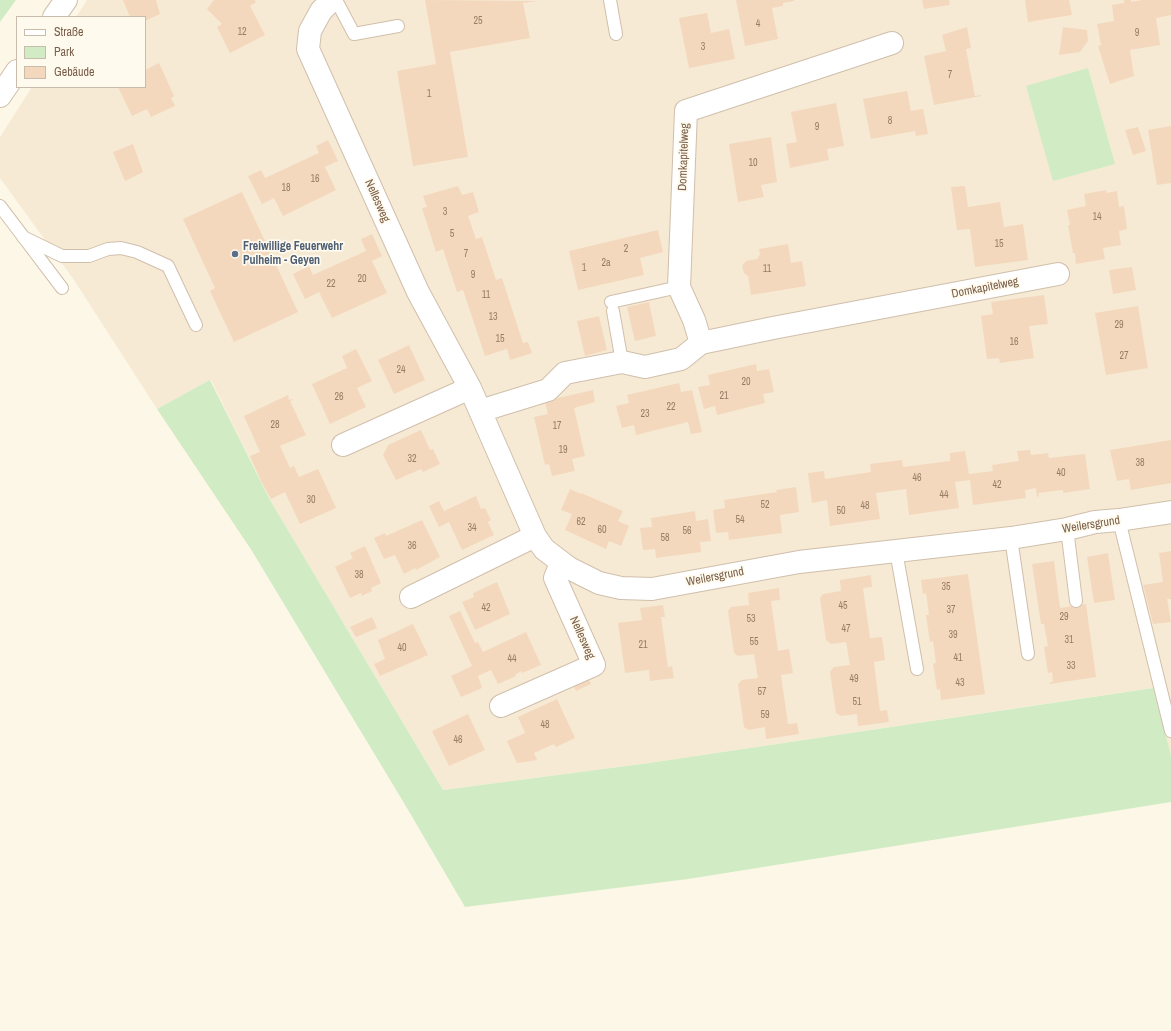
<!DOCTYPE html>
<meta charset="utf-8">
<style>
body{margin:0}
#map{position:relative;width:1171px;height:1031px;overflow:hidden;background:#fdf7e7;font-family:"Archivo Narrow",sans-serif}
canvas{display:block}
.legend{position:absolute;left:16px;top:16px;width:130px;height:72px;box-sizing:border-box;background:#fffaee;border:1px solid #c9bcac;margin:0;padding:5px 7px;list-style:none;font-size:12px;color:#795f49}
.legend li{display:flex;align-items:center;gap:8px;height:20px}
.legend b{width:20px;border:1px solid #c9bcac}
</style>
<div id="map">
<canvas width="1171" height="1031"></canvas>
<ul class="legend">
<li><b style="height:5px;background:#fff"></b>Straße</li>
<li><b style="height:11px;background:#d1ecc4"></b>Park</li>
<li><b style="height:11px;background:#f4d8bd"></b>Gebäude</li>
</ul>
</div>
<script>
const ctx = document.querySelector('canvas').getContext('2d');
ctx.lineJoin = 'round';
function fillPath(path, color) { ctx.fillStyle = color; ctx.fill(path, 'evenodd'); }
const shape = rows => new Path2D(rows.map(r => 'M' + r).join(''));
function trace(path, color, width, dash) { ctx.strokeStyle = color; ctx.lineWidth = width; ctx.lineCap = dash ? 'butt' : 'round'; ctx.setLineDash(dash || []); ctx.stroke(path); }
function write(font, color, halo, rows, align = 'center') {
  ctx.font = font + ' "Archivo Narrow",sans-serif'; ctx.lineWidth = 3.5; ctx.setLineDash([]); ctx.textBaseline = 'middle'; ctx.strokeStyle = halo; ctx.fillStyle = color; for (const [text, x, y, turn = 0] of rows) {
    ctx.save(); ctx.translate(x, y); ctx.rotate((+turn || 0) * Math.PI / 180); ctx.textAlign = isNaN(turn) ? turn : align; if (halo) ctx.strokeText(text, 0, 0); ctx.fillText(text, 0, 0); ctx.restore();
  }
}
fillPath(shape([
 [87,0,1171,0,1171,755,1152,688,649,763,443,790,270,500,211,380,157,409,74,280,0,178,0,137,32,87,145,87,145,17,76,17]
]), '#f6ead5');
fillPath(shape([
 [0,0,16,0,0,22],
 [1088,68,1115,164,1053,181,1026,86],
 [210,380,270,500,443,790,649,763,1153,688,1171,755,1171,802,688,879,465,907,404,803,252,551,157,409]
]), '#d1ecc4');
fillPath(shape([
 [123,0,156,0,160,14,145,21,145,17,130,17],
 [214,0,254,0,256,2,250,6,265,35,230,53,217,27,222,24,207,9],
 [425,0,537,1,523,3,530,38,450,52,468,157,413,166,397,71,436,64],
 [736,0,794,0,794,1,783,3,783,6,772,8,778,39,745,46],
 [922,0,949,0,950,5,924,9],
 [1025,0,1069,0,1072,15,1028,22],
 [1124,0,1131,0,1131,2,1142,0,1171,0,1171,15,1156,18,1160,45,1130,50,1134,76,1110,84,1098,46,1101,45,1097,24,1114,21,1112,5,1124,3],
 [707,13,711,33,729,29,735,59,689,68,679,18],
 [967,27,971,48,966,49,975,96,981,95,981,96,934,105,924,56,946,51,942,35],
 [1063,27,1087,30,1088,41,1080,52,1059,55],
 [159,63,174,96,171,98,175,106,151,117,147,109,132,116,118,87,145,87,145,70],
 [907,91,911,111,923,109,928,134,916,136,915,131,871,139,863,99],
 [836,103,844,146,827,149,829,160,790,168,786,144,797,142,791,112],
 [1171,126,1171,183,1157,185,1148,130],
 [1138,127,1146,151,1133,155,1125,130],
 [771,137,777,182,761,185,764,197,738,202,729,144],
 [328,140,338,161,325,167,336,190,283,216,274,198,262,204,248,176,261,170,265,178,319,153,316,146],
 [133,144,143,172,125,181,113,152],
 [458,186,462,195,473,192,479,212,468,216,476,239,482,237,496,280,502,278,523,343,528,342,532,353,510,360,507,349,485,356,463,290,457,292,443,249,436,252,422,208,427,207,423,196],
 [965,186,968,207,1000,202,1004,227,1023,224,1028,260,975,267,970,229,957,230,951,187],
 [1106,190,1107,193,1117,191,1119,207,1124,206,1127,229,1119,231,1121,245,1103,248,1105,259,1076,264,1075,253,1073,253,1068,225,1070,225,1067,210,1086,206,1084,194],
 [242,192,298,312,234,342,210,291,215,288,183,219],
 [658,230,663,252,640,258,644,275,578,290,569,251],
 [372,234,382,256,372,261,387,293,332,318,319,292,305,299,293,274,309,266,313,275,366,251,361,239],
 [788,244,791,263,802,261,806,286,751,295,748,276,744,273,742,266,746,261,757,259,760,255,759,249],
 [1132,267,1136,290,1113,294,1109,270],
 [1044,295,1048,324,1029,326,1034,358,1000,363,999,358,987,359,981,316,993,314,991,302],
 [649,302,656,336,635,341,627,307],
 [1138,306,1148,368,1106,375,1095,313],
 [599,316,607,350,585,356,577,321],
 [409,345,425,380,394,394,378,360],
 [356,349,372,381,357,388,366,407,330,424,312,384,347,368,342,356],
 [756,364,757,371,769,369,774,392,763,394,765,403,717,415,715,406,704,409,698,387,710,385,708,375],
 [679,383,681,392,692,390,702,432,691,434,688,422,636,435,634,425,622,428,616,406,629,403,627,395],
 [593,390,595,402,574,408,585,456,572,459,575,471,552,476,549,464,545,465,534,417,548,414,545,401],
 [288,395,289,400,291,399,293,400,290,401,306,435,280,446,290,468,294,466,299,477,318,469,336,508,300,524,285,492,271,499,261,481,250,456,260,452,244,416],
 [421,430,430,450,433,449,440,464,423,472,421,469,396,480,383,455,388,445],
 [1171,440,1171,483,1131,490,1129,479,1117,481,1110,450],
 [1030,450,1031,455,1048,453,1049,458,1085,454,1090,489,1063,493,1063,490,1038,493,1039,496,1037,497,1036,488,1025,490,1026,498,973,505,970,480,955,482,959,508,909,515,906,489,876,493,880,519,830,526,827,500,812,503,808,473,824,471,825,479,871,472,870,464,902,460,903,467,950,461,950,453,965,451,969,474,993,471,992,465,1019,461,1017,451],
 [796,487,799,512,780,515,782,533,729,540,728,532,716,533,713,510,725,508,724,500,777,492,776,490],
 [570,489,581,494,581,493,623,511,618,521,629,526,621,546,609,541,606,549,565,530,572,514,561,510],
 [476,496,481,509,485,508,491,520,488,522,494,535,462,550,449,522,439,527,429,506,439,501,444,511],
 [695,511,696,521,708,519,711,541,700,542,701,552,656,558,655,549,643,550,640,528,652,527,651,518],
 [422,520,440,557,416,570,415,568,404,574,395,555,384,559,374,538,385,533,386,536],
 [365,546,381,583,371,588,372,591,362,596,361,593,350,598,335,567,353,558,350,553],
 [1171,551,1171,599,1167,599,1171,622,1153,624,1143,585,1163,582,1159,553],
 [1108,553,1115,600,1094,603,1087,557],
 [1054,561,1060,608,1086,604,1096,677,1050,684,1050,682,1053,682,1052,672,1048,673,1044,647,1048,646,1044,624,1041,624,1032,564],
 [968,574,985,694,941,700,940,689,937,690,933,664,936,663,933,641,930,642,926,615,929,615,926,593,923,594,921,580],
 [871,575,872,587,863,588,870,638,882,637,885,660,874,662,880,711,887,710,889,722,858,726,857,714,841,716,836,713,830,672,834,667,850,665,848,653,846,642,831,644,826,640,820,598,823,594,841,591,840,580],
 [497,582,510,614,475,630,462,602,474,597,473,593],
 [779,588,780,600,771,601,778,651,789,649,793,673,781,675,788,724,797,723,799,734,766,739,765,727,749,730,744,727,738,684,742,680,758,678,754,654,738,656,734,653,728,611,731,607,749,605,748,593],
 [663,605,665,617,661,617,668,667,672,666,674,678,650,681,649,670,625,673,618,623,642,620,640,608],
 [460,611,475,643,478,642,483,652,526,632,541,665,522,673,521,671,515,675,516,676,498,684,491,670,478,676,482,688,461,697,451,676,472,666,449,616],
 [372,617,377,628,356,637,350,627],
 [413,624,428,655,380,676,374,664,385,659,378,640],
 [587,676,591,684,576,691,572,683],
 [557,699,575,738,556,747,554,744,534,753,537,760,517,763,507,741,525,733,518,717],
 [468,714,485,750,449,766,432,731]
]), '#f4d8bd');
const service = shape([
 [336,0,354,34,398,26],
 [610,0,616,34],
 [0,206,62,288],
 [23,237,62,256,89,256,108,249,121,248,137,252,168,266,196,325],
 [611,302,679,287],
 [613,311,622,362],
 [1119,520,1171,731],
 [1067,529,1076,601],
 [1011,538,1028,654],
 [896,551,917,669]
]);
const minor = shape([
 [332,0,321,11,310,31,308,49,418,292,470,388,535,536,544,549,569,568,599,583,621,588,652,589,799,562,1011,538,1067,529,1095,522,1119,520,1171,512],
 [701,343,694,320,679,287,686,111,892,43],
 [480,411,548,390,565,373,622,362,645,367,681,359,701,343,773,328,1058,274],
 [343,445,470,388],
 [411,597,535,536],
 [501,706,594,665,555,578,561,563]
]);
const tertiary = shape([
 [54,17,66,0],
 [0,96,17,71]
]);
trace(service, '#d0bfab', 14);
trace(minor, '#d0bfab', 24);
trace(tertiary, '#d0bfab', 24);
trace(service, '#fff', 12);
trace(minor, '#fff', 22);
trace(tertiary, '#fff', 22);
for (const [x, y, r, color] of [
 [235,254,4,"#5c6f8a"]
]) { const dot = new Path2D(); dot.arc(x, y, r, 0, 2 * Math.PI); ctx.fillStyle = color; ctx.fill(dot); trace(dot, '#fffaee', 1.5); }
write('10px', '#987d66', null, [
 ["25",478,21],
 ["4",758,24],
 ["12",242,32],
 ["9",1137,33],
 ["3",703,47],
 ["7",950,75],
 ["1",429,94],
 ["8",890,121],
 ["9",817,127],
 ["10",753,163],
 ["16",315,179],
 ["18",286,188],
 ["3",445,212],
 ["14",1097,217],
 ["5",452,234],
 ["15",999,244],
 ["2",626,249],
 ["7",466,254],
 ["2a",606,263],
 ["1",584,268],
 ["11",767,269],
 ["9",473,275],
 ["20",362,279],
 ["22",331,284],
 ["11",486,295],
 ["13",493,317],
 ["29",1119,325],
 ["15",500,339],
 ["16",1014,342],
 ["27",1124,356],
 ["24",401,370],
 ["20",746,382],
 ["21",724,396],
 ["26",339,397],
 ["22",671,407],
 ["23",645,414],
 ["28",275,425],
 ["17",557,426],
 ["19",563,450],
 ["32",412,459],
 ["38",1140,463],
 ["40",1061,473],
 ["46",917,478],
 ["42",997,485],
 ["44",944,495],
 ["30",311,500],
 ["52",765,505],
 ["48",865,506],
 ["50",841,511],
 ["54",740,520],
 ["62",581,522],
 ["34",472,528],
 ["60",602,530],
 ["56",687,531],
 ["58",665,538],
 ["36",412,546],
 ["38",359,575],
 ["35",946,587],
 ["45",843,606],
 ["42",486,608],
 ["37",951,610],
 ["29",1064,617],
 ["53",751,619],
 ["47",846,629],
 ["39",953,635],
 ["31",1069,640],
 ["55",754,642],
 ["21",643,645],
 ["40",402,648],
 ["41",958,658],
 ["44",512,659],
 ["33",1071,666],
 ["49",854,679],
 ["43",960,683],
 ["57",762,692],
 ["51",857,702],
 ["59",765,715],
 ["48",545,725],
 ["46",458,740]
]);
write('12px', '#795f49', '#fffaee', [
 ["Domkapitelweg",684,157,-88],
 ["Nellesweg",377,201,66],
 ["Domkapitelweg",985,288,-11],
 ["Weilersgrund",1091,525,-9],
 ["Weilersgrund",715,577,-11],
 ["Nellesweg",582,638,66]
]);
write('bold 12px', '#4e5e75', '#fffaee', [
 ["Freiwillige Feuerwehr",243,247],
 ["Pulheim - Geyen",243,261]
], 'left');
</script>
